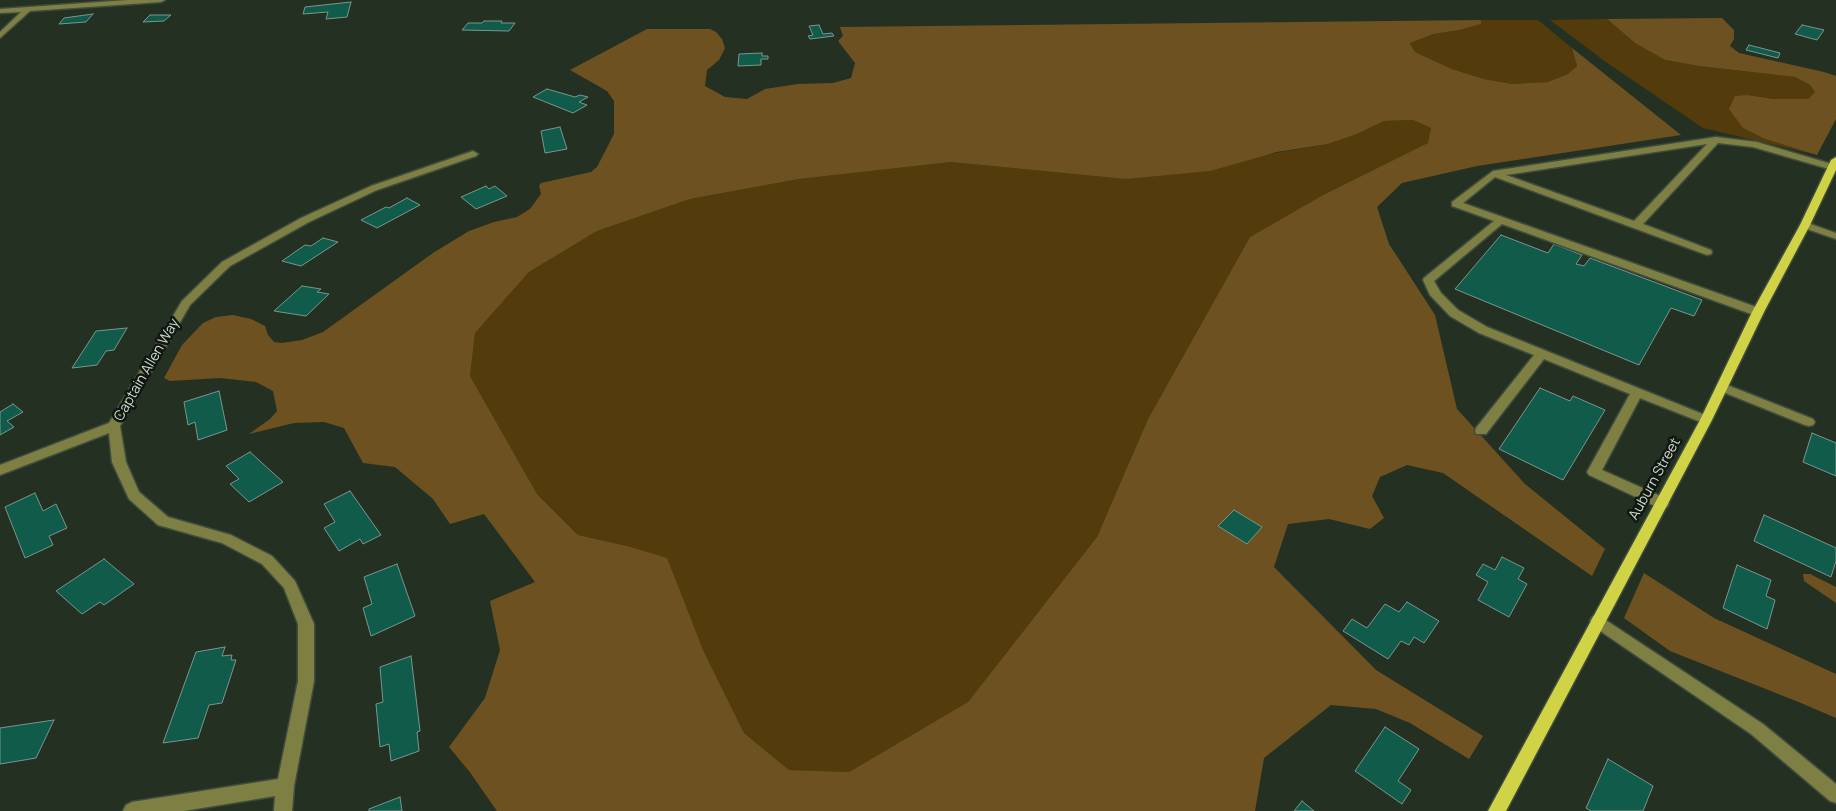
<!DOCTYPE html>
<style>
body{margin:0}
canvas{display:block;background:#243122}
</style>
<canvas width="1836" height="811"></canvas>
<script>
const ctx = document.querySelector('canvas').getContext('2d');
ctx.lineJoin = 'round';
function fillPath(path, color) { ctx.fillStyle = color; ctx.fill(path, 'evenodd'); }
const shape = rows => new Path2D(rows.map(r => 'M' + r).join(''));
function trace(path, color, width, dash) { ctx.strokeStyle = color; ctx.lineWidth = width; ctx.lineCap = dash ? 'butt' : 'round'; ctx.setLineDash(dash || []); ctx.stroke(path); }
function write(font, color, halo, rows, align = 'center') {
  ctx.font = font + ' Manrope,sans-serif'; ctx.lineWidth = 5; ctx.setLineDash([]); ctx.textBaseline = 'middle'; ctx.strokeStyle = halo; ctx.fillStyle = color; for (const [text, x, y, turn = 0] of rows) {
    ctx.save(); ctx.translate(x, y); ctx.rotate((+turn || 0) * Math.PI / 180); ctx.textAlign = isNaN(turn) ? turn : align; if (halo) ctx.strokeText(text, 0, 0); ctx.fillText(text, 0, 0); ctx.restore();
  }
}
fillPath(shape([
 [1607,19,1635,43,1665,60,1699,66,1795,77,1810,85,1815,92,1808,99,1773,99,1748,95,1743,128,1765,139,1817,155,1703,128,1606,62,1550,20],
 [1481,20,1538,20,1572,48,1577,66,1568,74,1548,82,1512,84,1484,79,1452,69,1415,52,1410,42,1433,34,1460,30,1481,24],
 [1413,120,1431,128,1429,143,1323,195,1250,237,1148,419,1097,537,968,702,849,772,789,770,744,733,703,650,627,546,578,535,537,494,470,376,475,333,529,272,597,231,690,199,799,179,951,162,1125,179,1328,144,1357,134,1384,121]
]), '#543b0b');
fillPath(shape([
 [1722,18,1734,30,1734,39,1730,46,1739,53,1824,72,1836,76,1836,119,1817,155,1765,139,1743,128,1729,109,1735,96,1748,95,1773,99,1808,99,1815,92,1810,85,1795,77,1699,66,1665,60,1635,43,1607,19],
 [1481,20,1481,24,1460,30,1433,34,1410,43,1415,52,1452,69,1484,79,1512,84,1548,82,1568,74,1577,66,1572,48,1681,135,1477,166,1402,183,1377,207,1389,244,1435,315,1457,409,1525,484,1605,549,1592,576,1443,473,1407,465,1380,477,1372,496,1384,518,1370,529,1329,519,1288,524,1274,567,1376,670,1483,736,1469,759,1410,723,1376,709,1331,705,1264,758,1255,811,497,811,469,771,449,747,485,698,500,650,490,601,535,582,484,514,450,524,433,499,395,467,363,463,344,428,324,422,294,423,249,434,270,419,277,411,273,391,256,382,220,378,170,381,164,378,182,345,203,323,216,317,233,315,251,319,265,326,268,335,274,342,282,343,302,340,323,332,433,253,469,231,494,222,517,217,530,209,541,194,539,186,541,183,591,172,597,167,614,134,614,101,607,91,570,70,647,29,710,29,716,32,722,39,725,48,719,60,707,70,705,86,725,97,747,99,765,89,798,84,833,83,851,78,855,63,838,41,843,36,840,27],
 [1413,120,1431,128,1428,143,1323,195,1250,237,1148,419,1097,537,968,702,849,772,789,770,744,733,703,650,667,558,627,546,578,535,537,494,470,376,475,333,529,272,597,231,690,199,799,179,951,162,1125,179,1210,171,1277,152,1328,144,1357,134,1384,121],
 [1644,573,1714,618,1836,674,1836,718,1801,703,1670,651,1624,618],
 [1803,574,1810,574,1836,587,1836,603,1804,581]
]), '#6d5121');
const building = shape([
 [351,2,347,17,326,19,328,12,303,14,305,7,351,2],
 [93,14,86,22,59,24,64,18,93,14],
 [150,15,171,15,164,21,143,22,150,15],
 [484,21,502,21,501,23,515,23,509,31,462,30,468,23,482,23,484,21],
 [819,25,823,34,832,33,834,36,810,39,808,36,813,35,809,26,819,25],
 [1802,25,1824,30,1817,40,1795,34,1802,25],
 [1749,45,1780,53,1778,58,1746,50,1749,45],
 [762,53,762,56,768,56,768,59,761,59,761,65,738,66,739,54,762,53],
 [547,89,575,97,580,95,588,97,579,102,587,105,573,113,533,97,547,89],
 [560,127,567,149,545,153,541,131,560,127],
 [486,186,489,189,495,186,507,196,476,209,461,197,486,186],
 [407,198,420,205,377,228,361,220,386,207,389,208,407,198],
 [1501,235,1548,253,1554,244,1582,255,1576,264,1584,266,1590,258,1702,300,1694,316,1671,308,1639,365,1455,289,1501,235],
 [323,238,338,242,301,266,282,261,305,245,311,246,323,238],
 [302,286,321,289,317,292,329,294,306,316,274,311,302,286],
 [127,328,114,350,106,351,97,365,72,368,96,331,127,328],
 [1540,388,1570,401,1573,396,1605,410,1563,480,1499,449,1540,388],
 [219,391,227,430,198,440,195,422,188,425,184,402,219,391],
 [13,404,23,412,7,421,14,427,0,435,0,412,13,404],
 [1812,433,1836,443,1836,476,1803,462,1812,433],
 [250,452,283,482,249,502,230,484,239,479,226,466,250,452],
 [350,491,381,535,363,544,360,539,339,551,324,528,335,522,324,504,350,491],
 [35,493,43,511,56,504,67,528,49,536,53,545,25,558,5,507,35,493],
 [1234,510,1262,527,1247,544,1218,526,1234,510],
 [1764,515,1836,548,1836,561,1831,577,1754,541,1764,515],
 [1502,557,1524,568,1518,579,1527,584,1509,617,1478,600,1488,582,1476,575,1483,564,1495,570,1502,557],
 [104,559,134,584,104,605,100,602,82,614,56,591,104,559],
 [397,564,415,616,371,636,363,608,372,604,364,577,397,564],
 [1737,565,1771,580,1766,596,1775,600,1767,629,1723,608,1737,565],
 [1407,602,1439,621,1424,643,1414,637,1409,645,1401,641,1388,659,1343,631,1352,619,1367,628,1385,604,1399,612,1407,602],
 [225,647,222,656,232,655,231,660,236,660,222,703,209,705,198,738,163,743,196,652,225,647],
 [411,656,420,731,417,732,419,751,391,761,389,744,380,747,376,704,383,702,380,667,411,656],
 [54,720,36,758,0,764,0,728,54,720],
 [1385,727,1419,749,1398,781,1411,790,1402,804,1355,771,1385,727],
 [1608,759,1653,786,1643,811,1591,811,1586,808,1608,759],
 [400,797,402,811,369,811,369,809,400,797],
 [1302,801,1314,811,1294,811,1302,801]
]);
fillPath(building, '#105b4a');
trace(building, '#7b958d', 1);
const minor = shape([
 [128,0,165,0,161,2,30,11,0,38,0,32,21,12,0,13,0,9,128,0],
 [1716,137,1757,142,1835,165,1836,168,1829,169,1753,147,1718,143,1643,224,1711,250,1712,252,1711,254,1707,255,1495,177,1463,203,1762,309,1764,312,1762,315,1754,315,1502,224,1434,281,1441,293,1458,310,1487,327,1710,417,1712,420,1710,423,1706,424,1640,398,1602,470,1667,499,1669,503,1667,507,1662,508,1657,507,1589,475,1587,472,1630,394,1544,359,1486,434,1476,434,1475,431,1476,428,1534,355,1479,333,1450,316,1430,295,1423,280,1424,278,1494,221,1452,206,1452,202,1493,171,1716,137],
 [1707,144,1634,221,1506,175,1707,144],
 [473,151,478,154,476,156,377,190,309,222,230,266,190,305,120,426,126,462,139,492,168,517,231,535,272,556,295,581,314,624,314,681,294,786,292,811,274,811,275,796,184,811,123,811,126,805,132,802,278,779,298,681,298,624,284,588,262,564,222,543,158,525,129,499,112,462,109,433,0,475,0,465,109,423,182,301,222,262,301,218,371,186,473,151],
 [1805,222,1836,233,1836,239,1801,227,1800,225,1805,222],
 [1722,383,1813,419,1815,422,1813,425,1809,426,1805,425,1718,390,1716,387,1718,384,1722,383],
 [1598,615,1763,724,1836,784,1836,803,1830,801,1751,734,1593,626,1590,621,1593,616,1598,615]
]);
const major = shape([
 [1836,157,1836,170,1810,225,1764,312,1712,420,1506,811,1488,811,1700,420,1752,312,1800,225,1831,160,1836,157]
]);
trace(minor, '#404c3e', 3);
trace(major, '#404c3e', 3);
fillPath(minor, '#7e8043');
fillPath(major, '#d1d347');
write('14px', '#d1dad0', '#111711', [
 ["Captain Allen Way",147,370,-60],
 ["Auburn Street",1655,479,-61]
]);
</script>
